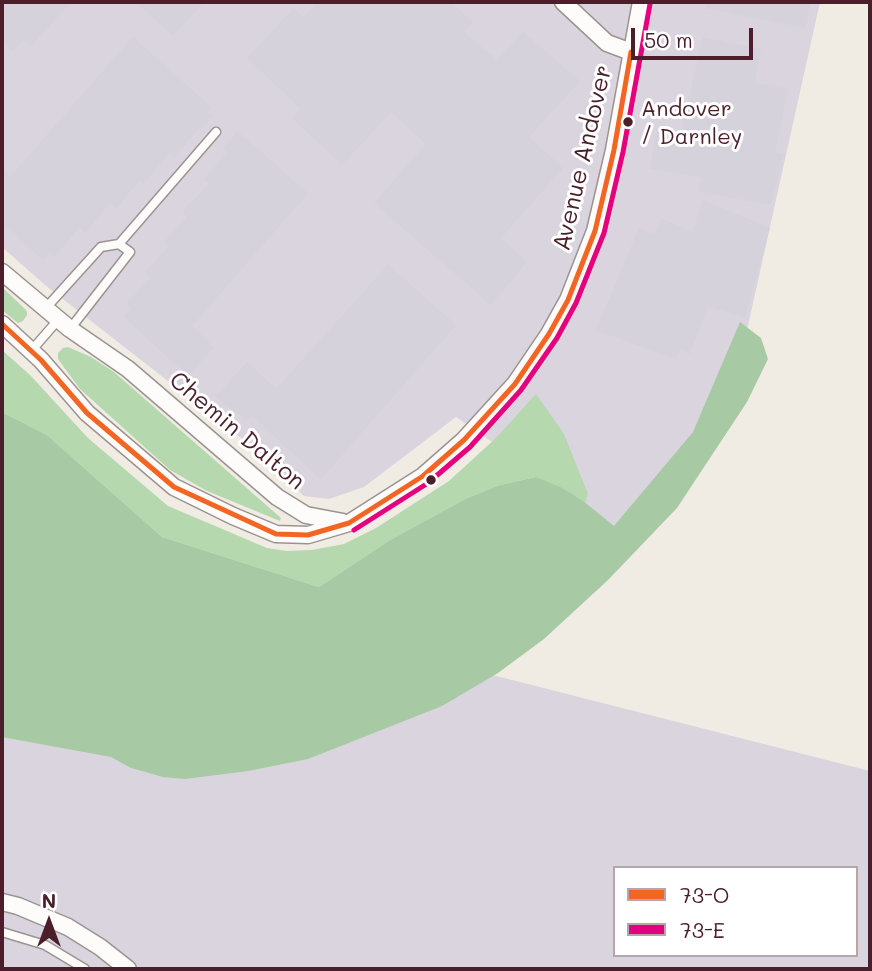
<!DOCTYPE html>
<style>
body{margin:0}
#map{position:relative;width:872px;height:971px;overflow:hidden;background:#f0ece3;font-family:Mali,sans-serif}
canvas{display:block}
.frame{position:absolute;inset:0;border:4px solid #4a1f2b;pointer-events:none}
.legend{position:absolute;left:613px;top:866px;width:245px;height:91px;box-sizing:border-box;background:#fff;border:2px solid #b7a5aa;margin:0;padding:9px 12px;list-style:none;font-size:21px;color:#4a1f2b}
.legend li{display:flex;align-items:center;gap:14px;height:35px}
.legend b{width:35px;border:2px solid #b7a5aa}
.north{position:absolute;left:14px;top:887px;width:70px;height:70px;-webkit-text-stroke:5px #fff;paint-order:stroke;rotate:0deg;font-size:19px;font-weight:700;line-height:28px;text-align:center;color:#4a1f2b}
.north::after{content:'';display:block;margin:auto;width:24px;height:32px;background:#4a1f2b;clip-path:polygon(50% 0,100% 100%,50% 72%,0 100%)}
.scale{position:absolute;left:631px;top:28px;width:122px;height:32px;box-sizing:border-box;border:4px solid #4a1f2b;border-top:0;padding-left:9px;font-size:21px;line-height:24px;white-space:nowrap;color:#4a1f2b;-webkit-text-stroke:5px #fff;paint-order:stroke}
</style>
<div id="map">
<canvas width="872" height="971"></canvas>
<div class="frame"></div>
<ul class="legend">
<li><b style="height:9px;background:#f26522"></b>73-O</li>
<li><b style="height:9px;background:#e5007d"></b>73-E</li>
</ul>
<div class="north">N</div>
<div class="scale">50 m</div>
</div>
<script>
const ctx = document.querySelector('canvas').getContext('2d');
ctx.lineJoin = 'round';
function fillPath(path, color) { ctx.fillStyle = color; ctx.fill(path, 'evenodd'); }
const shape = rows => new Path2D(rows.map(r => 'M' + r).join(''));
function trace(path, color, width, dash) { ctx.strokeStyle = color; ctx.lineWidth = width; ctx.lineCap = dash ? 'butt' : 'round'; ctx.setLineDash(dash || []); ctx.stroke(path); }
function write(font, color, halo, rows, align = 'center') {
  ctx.font = font + ' Mali,sans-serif'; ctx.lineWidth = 6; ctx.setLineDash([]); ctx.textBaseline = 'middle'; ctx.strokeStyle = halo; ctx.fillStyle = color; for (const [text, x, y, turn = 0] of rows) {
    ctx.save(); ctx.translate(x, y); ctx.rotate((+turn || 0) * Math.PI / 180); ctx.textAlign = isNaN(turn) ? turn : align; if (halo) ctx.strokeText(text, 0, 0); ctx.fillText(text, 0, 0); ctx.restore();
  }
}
fillPath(shape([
 [2,2,820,2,727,420,634,540,456,417,364,487,329,499,304,496,246,442,45,285,2,247],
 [461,667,870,771,870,969,2,969,2,696],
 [615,868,856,868,856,955,615,955]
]), '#d9d4de');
fillPath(shape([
 [2,287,27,311,27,315,23,321,18,323,2,310],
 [68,347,91,357,114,372,281,518,280,521,207,491,170,470,80,389,58,359,58,353,63,348],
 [2,350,31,376,88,438,168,506,267,548,287,551,312,550,344,544,376,528,449,481,497,437,536,394,564,434,588,494,585,503,536,477,500,485,467,498,390,540,319,587,162,537,47,435,2,412]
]), '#b5d8ae');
fillPath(shape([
 [740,322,761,338,768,359,747,402,677,508,608,580,544,639,498,673,442,706,308,759,248,771,185,779,163,777,131,768,111,757,2,737,2,412,47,435,162,537,319,587,390,540,467,498,500,485,536,477,562,488,583,501,614,526,693,432]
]), '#a7c9a4');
fillPath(shape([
 [2,2,71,2,31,46,23,40,13,51,2,41],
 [136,2,204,2,173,36],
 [318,2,450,2,473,22,464,32,497,60,523,32,580,81,529,137,563,168,501,238,527,262,491,305,374,203,426,144,391,112,342,165,292,118,301,109,247,58,294,8,303,18],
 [706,2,810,2,806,28,705,8],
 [133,37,211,107,206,112,211,116,201,130,198,129,174,157,169,154,144,183,140,180,116,208,110,203,85,233,79,227,54,258,49,252,43,260,2,223,2,170,10,177],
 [703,37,761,49,755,83,788,89,775,152,784,154,771,205,698,192,701,177,650,169,657,128,681,133],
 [237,131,308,193,192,326,214,347,188,376,124,317,131,309,126,304,150,278,145,272,169,246,165,241,187,217,183,211,209,184,204,179,227,152,224,147],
 [703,200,770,228,745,318,708,306,690,354,680,350,675,359,596,330,639,228,655,234,661,218,692,232],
 [388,265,456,325,321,479,251,415,246,421,216,397,247,362,276,389]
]), '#d6d2dc');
const service = shape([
 [119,244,216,132],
 [45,309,101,247,119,244,130,252,70,329],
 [31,351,58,320],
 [2,932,45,945,85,969]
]);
const minor = shape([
 [563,2,607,43,631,52],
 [2,272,70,329,128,369,277,497,306,515,343,522],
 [2,324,41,360,87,413,174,487,233,516,276,534,308,535,349,523,423,476,464,440,515,384,549,334,568,300,595,231,614,150,641,2],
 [2,902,18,906,68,927,100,947,128,969]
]);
trace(service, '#9c9390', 11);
trace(minor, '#9c9390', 19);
trace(service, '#fdfcfb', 8);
trace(minor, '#fdfcfb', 16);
trace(shape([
 [2,324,41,360,87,413,174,487,276,534,308,535,349,523,423,476,464,440,515,384,549,334,568,300,595,231,614,150,631,52]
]), '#f26522', 5);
trace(shape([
 [354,530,428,483,470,447,521,390,557,338,576,303,604,233,623,152,650,4]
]), '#e5007d', 5);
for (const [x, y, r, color] of [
 [628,122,6,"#4a1f2b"],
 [431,480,6,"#4a1f2b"]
]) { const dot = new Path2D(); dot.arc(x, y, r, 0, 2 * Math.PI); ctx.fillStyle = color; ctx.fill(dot); trace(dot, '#fff', 2.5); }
write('22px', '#4a1f2b', '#fff', [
 ["Andover",641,109],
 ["/ Darnley",641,137]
], 'left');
write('24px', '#4a1f2b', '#fff', [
 ["Avenue Andover",583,158,-77],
 ["Chemin Dalton",237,431,40]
]);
</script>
